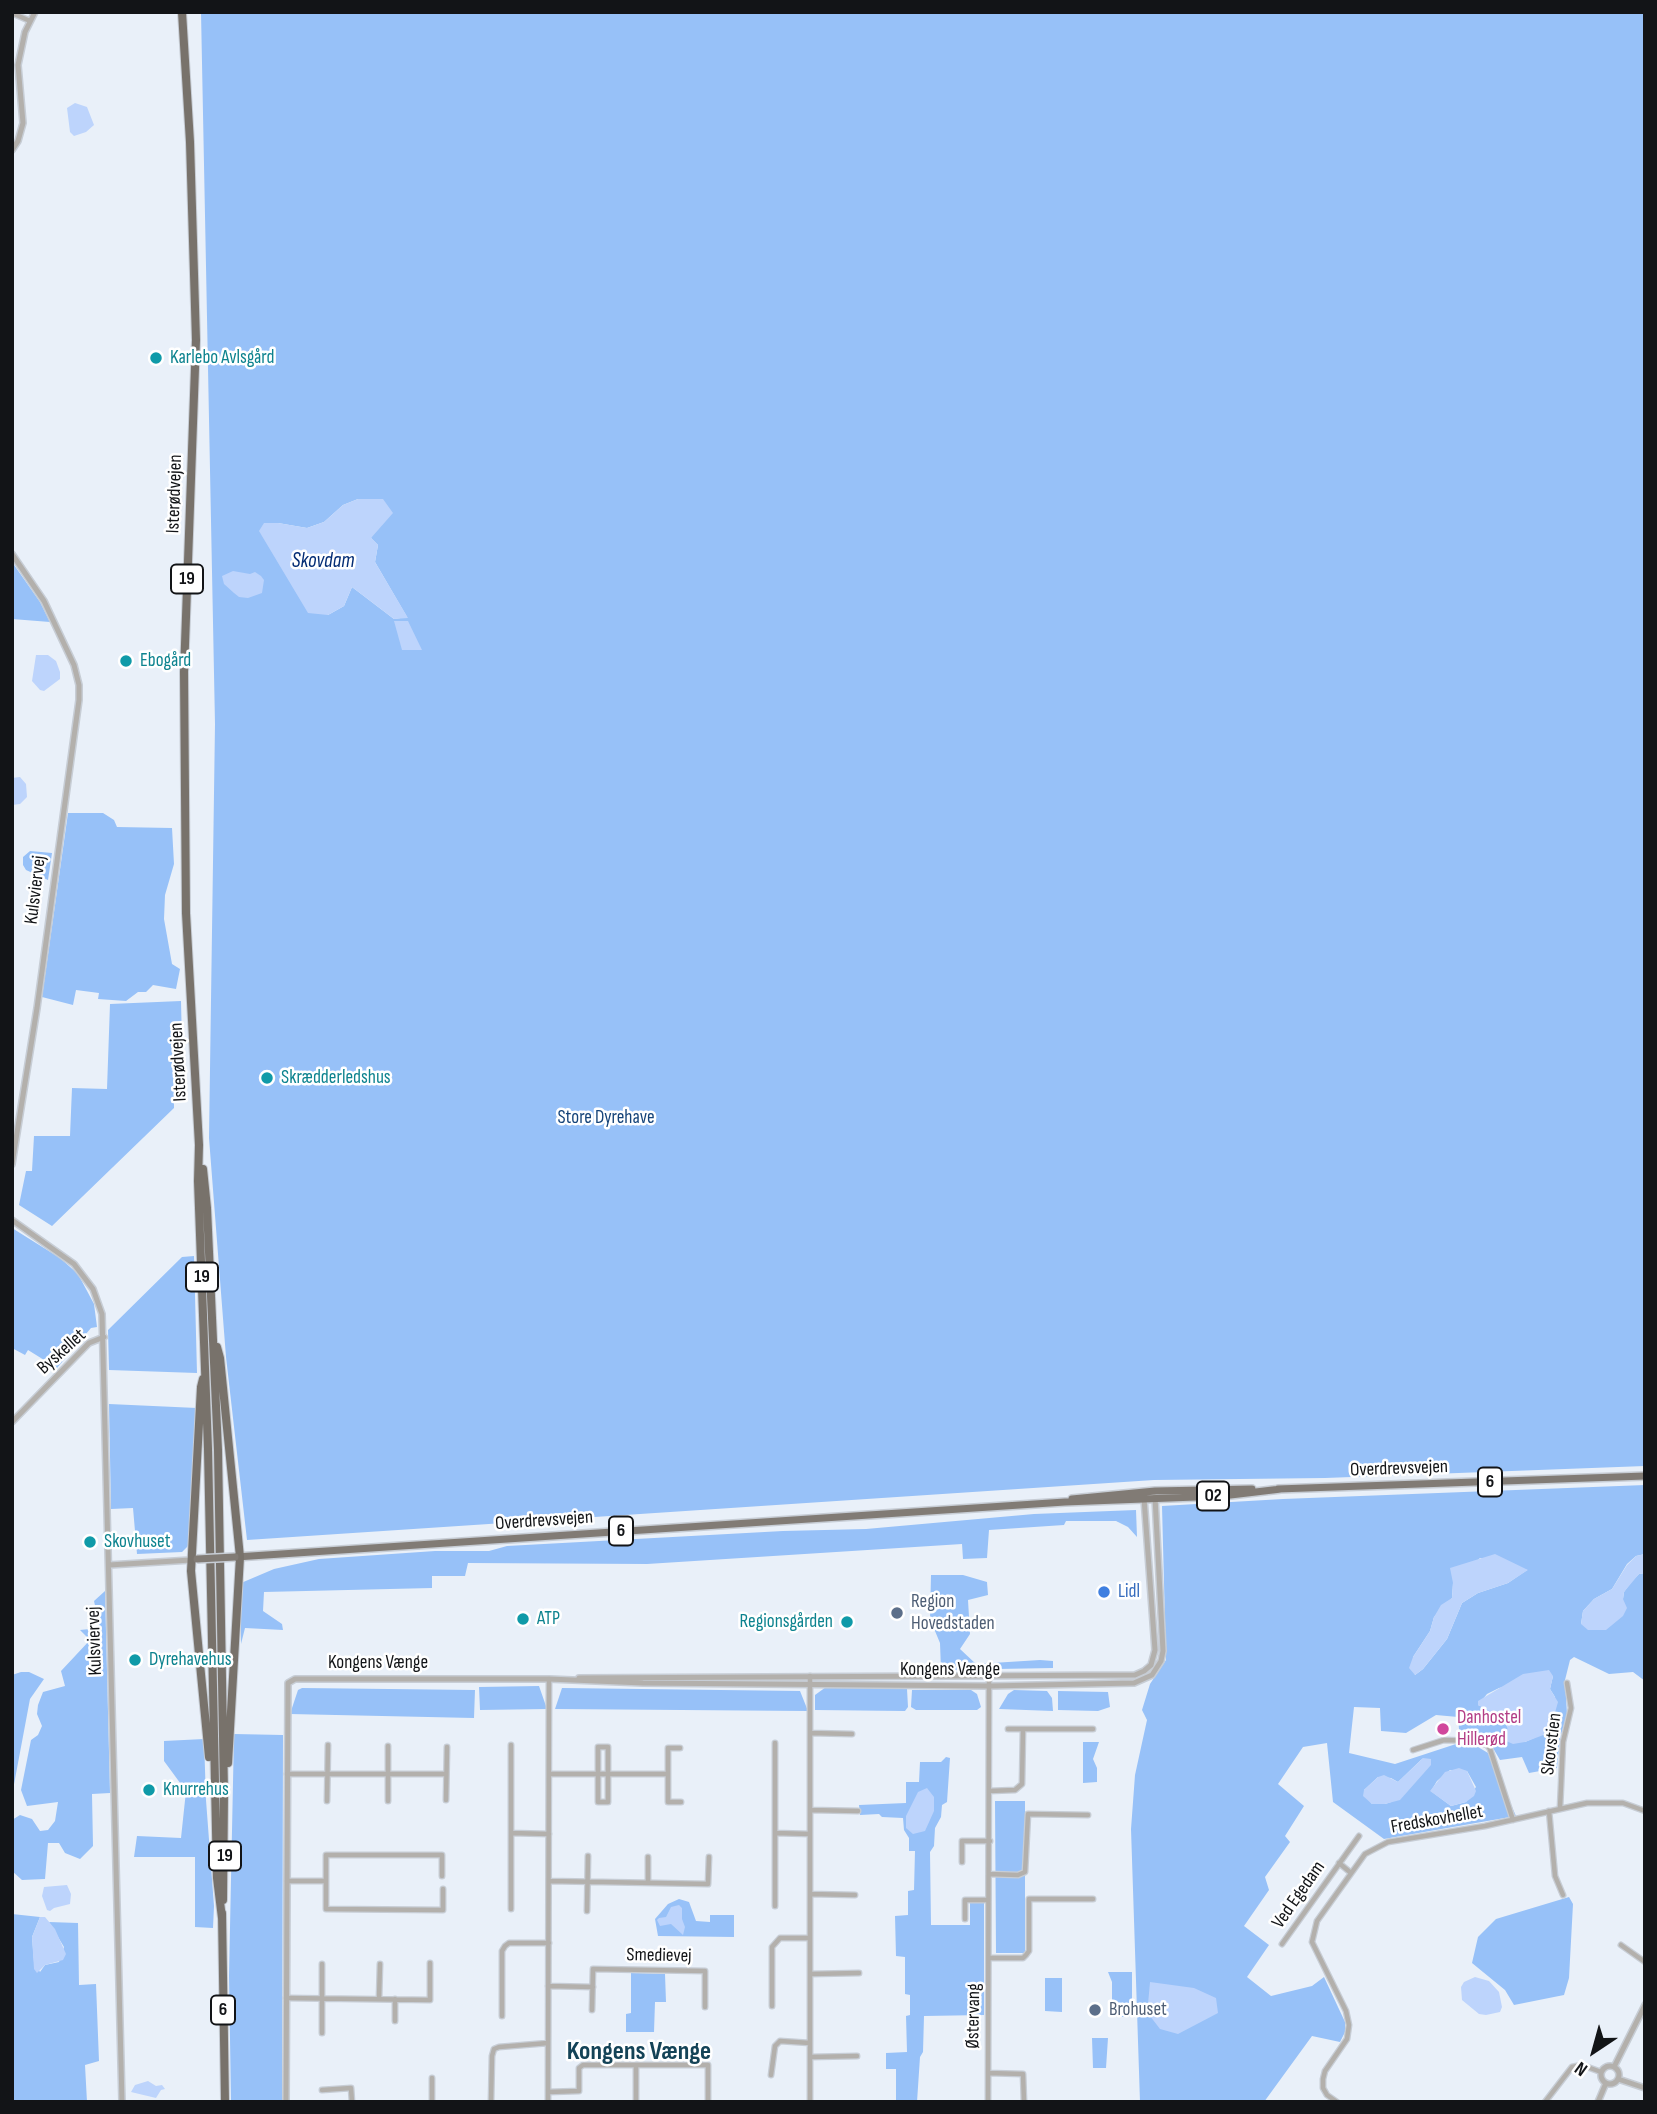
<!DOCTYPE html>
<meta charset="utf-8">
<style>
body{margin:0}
#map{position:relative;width:1657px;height:2114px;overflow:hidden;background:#e9f0f9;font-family:"Sofia Sans Condensed",sans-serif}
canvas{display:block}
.frame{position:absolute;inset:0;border:14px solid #121417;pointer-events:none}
.north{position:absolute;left:1559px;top:2016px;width:70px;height:70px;-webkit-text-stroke:5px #fff;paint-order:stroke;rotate:216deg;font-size:19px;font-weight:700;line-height:28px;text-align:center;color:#121417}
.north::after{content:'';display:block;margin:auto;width:24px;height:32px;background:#121417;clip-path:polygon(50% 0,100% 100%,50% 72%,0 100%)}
</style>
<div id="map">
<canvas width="1657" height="2114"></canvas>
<div class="frame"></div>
<div class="north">N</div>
</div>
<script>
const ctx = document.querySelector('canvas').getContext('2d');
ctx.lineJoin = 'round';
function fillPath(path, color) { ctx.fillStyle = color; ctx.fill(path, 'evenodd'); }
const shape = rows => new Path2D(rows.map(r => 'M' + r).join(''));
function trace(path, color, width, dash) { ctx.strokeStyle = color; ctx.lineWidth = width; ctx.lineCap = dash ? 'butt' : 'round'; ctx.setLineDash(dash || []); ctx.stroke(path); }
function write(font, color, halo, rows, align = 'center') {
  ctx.font = font + ' "Sofia Sans Condensed",sans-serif'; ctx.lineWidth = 5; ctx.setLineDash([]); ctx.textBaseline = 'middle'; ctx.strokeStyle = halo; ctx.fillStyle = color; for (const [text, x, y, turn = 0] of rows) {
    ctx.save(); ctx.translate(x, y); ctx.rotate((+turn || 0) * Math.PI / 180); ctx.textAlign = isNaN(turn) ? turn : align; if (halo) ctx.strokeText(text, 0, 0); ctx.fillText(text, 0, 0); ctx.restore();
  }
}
fillPath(shape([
 [201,12,1645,12,1645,1466,1325,1478,1154,1480,247,1540,226,1357,209,1138,215,724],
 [358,499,383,499,371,538,378,545,375,562,407,617,394,619,352,587,344,606,328,615,278,523,307,528,324,522,343,505],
 [12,562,40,602,50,622,12,619],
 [68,813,103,813,114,820,117,827,172,828,174,864,165,895,164,919,172,964,180,969,176,989,153,985,146,992,138,992,126,1001,98,999,99,993,76,990,73,1005,42,997],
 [30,851,52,853,48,880,26,870,23,865,23,857],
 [181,1001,183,1087,174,1087,174,1108,52,1226,19,1205,26,1171,32,1171,34,1136,70,1136,72,1088,107,1089,110,1004],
 [12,1228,60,1258,78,1274,94,1304,97,1327,91,1328,57,1368,28,1350,25,1355,12,1348],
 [194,1256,197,1373,109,1370,108,1330,182,1257],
 [109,1404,197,1408,188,1546,182,1552,137,1554,133,1508,111,1509],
 [1645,1485,1645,1554,1636,1556,1627,1564,1612,1589,1594,1599,1583,1611,1581,1624,1623,1599,1624,1592,1631,1582,1639,1574,1645,1573,1645,1681,1633,1672,1609,1674,1574,1657,1570,1660,1565,1680,1567,1714,1560,1738,1557,1768,1529,1773,1522,1757,1500,1760,1490,1743,1484,1739,1464,1737,1459,1729,1458,1717,1436,1715,1406,1733,1381,1731,1380,1708,1354,1707,1349,1753,1395,1764,1456,1744,1473,1744,1488,1753,1516,1816,1384,1839,1333,1802,1327,1743,1303,1747,1278,1784,1304,1806,1285,1836,1290,1842,1265,1877,1269,1890,1244,1926,1269,1945,1247,1977,1271,1996,1312,1986,1324,1977,1345,2022,1345,2032,1340,2042,1312,2036,1264,2102,1140,2102,1131,1829,1135,1775,1147,1720,1142,1710,1150,1684,1166,1660,1162,1506,1283,1499],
 [1480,1558,1527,1570,1508,1583,1478,1593,1462,1603,1447,1639,1423,1669,1415,1675,1413,1657,1430,1631,1434,1617,1452,1598,1453,1583],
 [1553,1676,1550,1689,1555,1697,1534,1738,1525,1742,1508,1728,1499,1714,1478,1705,1487,1694,1499,1688],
 [1423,1758,1391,1802,1385,1804,1372,1804,1368,1799,1364,1790,1378,1777,1391,1778,1398,1782],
 [1450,1770,1467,1771,1476,1787,1466,1802,1451,1806,1431,1791,1437,1781],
 [1136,1510,1137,1537,1128,1527,1116,1521,1066,1521,1064,1525,989,1530,987,1558,963,1559,962,1544,647,1564,468,1563,465,1576,432,1576,432,1588,264,1592,263,1611,282,1624,283,1630,245,1628,241,1644,241,1583,274,1569,319,1559,435,1551,489,1551,507,1546,783,1531,866,1529,1034,1514],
 [931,1575,963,1575,987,1582,988,1595,968,1600,970,1634,960,1649,976,1664,1040,1660,1053,1661,1053,1668,941,1670,940,1643,930,1619],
 [105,1591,110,1793,92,1794,93,1846,80,1859,65,1853,59,1843,48,1843,45,1879,22,1880,12,1871,12,1820,20,1815,32,1819,40,1831,48,1830,55,1821,58,1802,27,1806,21,1790,31,1740,38,1735,42,1726,37,1714,38,1705,43,1692,65,1686,61,1671,90,1640,80,1630,100,1628,94,1601],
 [21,1672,29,1672,44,1679,30,1699,12,1795,12,1675],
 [539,1686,547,1709,480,1710,479,1687],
 [826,1687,907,1689,908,1707,905,1711,815,1710,815,1695],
 [302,1688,475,1690,474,1718,290,1714,298,1690],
 [562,1688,800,1691,808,1711,555,1709],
 [912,1690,971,1690,977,1694,981,1707,977,1710,916,1710,911,1707],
 [1014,1690,1047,1691,1052,1698,1053,1711,999,1709,1008,1694],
 [1058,1691,1108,1692,1110,1707,1098,1711,1058,1710],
 [234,1734,283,1735,282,2102,231,2102,229,1976],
 [204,1739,206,1800,214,1906,213,1928,195,1927,195,1857,134,1857,137,1836,181,1838,186,1791,164,1761,164,1741],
 [1083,1742,1099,1742,1093,1759,1097,1768,1097,1782,1083,1783],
 [946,1757,950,1758,947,1802,942,1805,941,1817,935,1828,934,1846,930,1852,931,1925,970,1925,970,1903,984,1903,984,2015,924,2016,923,2052,920,2057,917,2102,896,2102,896,2069,886,2069,886,2053,907,2052,906,2016,910,2015,910,1995,905,1994,905,1957,896,1956,895,1916,908,1915,908,1891,914,1890,915,1851,909,1851,909,1838,904,1830,903,1818,882,1817,879,1814,860,1815,859,1805,906,1803,906,1782,919,1782,920,1762,941,1762],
 [995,1801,1025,1801,1025,1953,996,1953],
 [1569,1897,1573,1904,1569,1978,1564,1995,1514,2005,1505,1990,1472,1963,1478,1937,1496,1919],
 [679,1899,689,1902,696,1921,710,1922,710,1915,734,1915,734,1937,658,1936,655,1919,668,1904],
 [12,1914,40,1917,32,1937,34,1962,40,1972,45,1965,59,1962,64,1947,49,1922,78,1923,79,1985,96,1984,99,2061,85,2065,87,2102,12,2102],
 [1108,1972,1132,1972,1132,2004,1130,2011,1133,2017,1112,2017,1112,1982],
 [631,1973,665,1974,666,2002,655,2002,654,2032,626,2032,626,2014,631,2013],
 [1045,1978,1062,1978,1062,2012,1045,2011],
 [1092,2038,1108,2038,1106,2068,1093,2068]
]), '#97c1f8');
fillPath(shape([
 [75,103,87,107,94,125,86,132,74,136,70,132,67,108],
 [358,499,383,499,393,513,371,538,378,545,375,562,408,618,394,619,352,587,344,606,328,615,308,613,259,531,264,523,278,523,307,528,324,522,343,505],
 [233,571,250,574,255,572,261,576,264,580,262,593,248,598,239,597,234,593,224,584,222,576],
 [394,621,408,621,422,650,402,650],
 [36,655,48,655,56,661,60,672,60,679,44,691,40,690,32,681],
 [20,777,26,784,27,797,20,804,12,805,12,778],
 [1495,1554,1528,1570,1508,1583,1478,1593,1462,1603,1447,1639,1423,1669,1415,1675,1409,1668,1413,1657,1430,1631,1434,1617,1441,1605,1452,1598,1453,1583,1450,1568],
 [1645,1554,1645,1573,1639,1574,1624,1592,1623,1599,1627,1608,1623,1616,1606,1630,1588,1630,1581,1624,1583,1611,1594,1599,1612,1589,1627,1565,1636,1556],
 [1549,1670,1553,1676,1550,1689,1558,1702,1551,1727,1546,1734,1525,1742,1513,1744,1504,1740,1503,1732,1508,1728,1503,1718,1478,1705,1478,1701,1523,1674],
 [1423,1758,1431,1759,1431,1765,1400,1800,1385,1804,1372,1804,1363,1796,1364,1790,1378,1777,1384,1775,1398,1782],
 [1459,1768,1467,1771,1476,1791,1474,1796,1466,1802,1451,1806,1430,1791,1445,1772],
 [927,1788,934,1797,934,1811,925,1831,913,1834,906,1828,906,1816,918,1792],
 [67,1885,71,1894,70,1904,54,1908,50,1911,47,1910,42,1896,44,1887],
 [679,1905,682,1908,682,1919,685,1927,683,1935,671,1924,660,1926,657,1920,659,1918,666,1917,671,1907],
 [40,1917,45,1917,55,1929,66,1954,63,1960,45,1965,37,1973,34,1969,32,1937],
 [1475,1977,1489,1981,1499,1992,1502,2007,1500,2012,1486,2015,1479,2014,1462,2000,1461,1987,1464,1982],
 [1150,1982,1194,1988,1216,1998,1218,2013,1178,2034,1160,2029,1150,2016,1148,2004],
 [148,2081,156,2086,162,2085,165,2089,161,2090,156,2098,131,2092,135,2085]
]), '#bdd4fc');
const minor = shape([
 [12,13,30,21],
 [810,1676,810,2102],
 [1008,1729,1093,1729],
 [810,1733,852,1734],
 [775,1743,775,1906],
 [511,1745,511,1909],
 [388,1746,388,1801],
 [598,1747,608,1747,608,1802,598,1802,598,1747],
 [680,1748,668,1748,668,1802,681,1802],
 [1413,1750,1444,1740,1476,1741,1487,1745,1490,1749,1513,1820],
 [287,1774,446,1774],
 [549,1774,668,1774],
 [989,1791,1015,1790,1022,1784,1023,1729],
 [446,1800,447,1747],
 [327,1801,328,1745],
 [1560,1808,1563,1742,1571,1708,1567,1683],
 [810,1810,858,1811],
 [1549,1811,1555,1876,1563,1895],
 [511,1833,549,1834],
 [775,1833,810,1834],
 [962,1862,962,1841,990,1841],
 [1339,1863,1351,1873],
 [989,1874,1018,1875,1025,1872,1028,1814,1088,1815],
 [442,1876,442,1855,326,1855,326,1909,443,1910,443,1889],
 [287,1881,326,1881],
 [549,1881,708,1884,709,1857],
 [648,1883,648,1857],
 [810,1894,855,1895],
 [587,1911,588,1856],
 [965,1919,965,1900,988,1900],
 [1282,1944,1359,1836],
 [1621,1945,1645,1962],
 [989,1958,1023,1958,1026,1955,1029,1951,1029,1899,1093,1899],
 [810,1974,859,1973],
 [548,1986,593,1987],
 [286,1998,430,2000,430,1963],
 [379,1999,380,1964],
 [772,2006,772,1947,780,1938,810,1938],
 [592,2010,593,1969,705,1971,705,2007],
 [502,2016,502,1951,505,1946,509,1943,549,1943],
 [395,2021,395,1999],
 [322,2033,322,1964],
 [810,2057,857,2056],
 [636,2065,636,2102],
 [988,2073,1023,2074,1024,2102],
 [771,2075,775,2046,780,2041,810,2043],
 [432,2078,432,2102],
 [322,2090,351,2088,352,2102],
 [548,2092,579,2091,579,2068,583,2065,708,2065,708,2102],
 [491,2102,492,2056,494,2049,499,2047,548,2043],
 [548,2102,549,1679],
 [988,2102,989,1676],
 [1337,2102,1327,2095,1323,2088,1323,2079,1325,2071,1347,2039,1349,2025,1346,2011,1312,1942,1317,1921,1365,1854,1388,1842,1485,1826,1587,1803,1623,1803,1645,1811],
 [1545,2102,1572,2067,1582,2065,1601,2072]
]);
const tertiary = shape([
 [12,150,18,141,23,123,18,65,25,32,35,12],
 [12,554,44,601,74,665,79,685,79,700,37,1008,12,1164],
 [12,1220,74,1264,93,1289,102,1314,122,2102],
 [12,1422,89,1343,104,1337],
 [109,1565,191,1560],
 [579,1678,1135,1675,1144,1671,1151,1665,1155,1650,1144,1498],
 '1601 2075a9 9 0 1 1 18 0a9 9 0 1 1-18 0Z',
 [1614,2067,1645,2005],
 [1618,2079,1645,2088],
 [286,2102,288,1683,295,1679,549,1679,643,1683,990,1686,1134,1683,1152,1675,1161,1661,1163,1651,1155,1497],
 [1598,2102,1606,2083]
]);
const primary = shape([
 [1278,1489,1645,1476],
 [1072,1499,1155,1491,1252,1489],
 [236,1557,1065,1502,1222,1496,1281,1489]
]);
const trunk = shape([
 [182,12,190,142,196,340,184,672,186,913,199,1145,198,1181,208,1449,217,1878,222,1918],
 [203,1169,207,1208,218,1450,224,1793,223,1900],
 [217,1347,220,1358,240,1557,228,1763],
 [203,1379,201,1387,191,1571,209,1757],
 [222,1913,225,2102]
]);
trace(minor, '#c7cdd5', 7);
trace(tertiary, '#c7cdd5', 8);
trace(primary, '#c7cdd5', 10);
trace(trunk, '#c7cdd5', 10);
trace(minor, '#b3b0ac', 4.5);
trace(tertiary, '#b3b0ac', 5);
trace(primary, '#817b75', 7);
trace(trunk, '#78726b', 8);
const primaryBridge = shape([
 [197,1559,235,1557]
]);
trace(primaryBridge, '#c7cdd5', 10, []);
trace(primaryBridge, '#817b75', 7);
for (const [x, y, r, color] of [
 [156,358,7,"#0f9aa8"],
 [126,661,7,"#0f9aa8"],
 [267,1078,7,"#0f9aa8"],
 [90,1542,7,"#0f9aa8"],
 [1104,1592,7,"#3f7fe0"],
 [897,1613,7,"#5c6f8a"],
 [523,1619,7,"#0f9aa8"],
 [847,1622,7,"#0f9aa8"],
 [135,1660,7,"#0f9aa8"],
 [1443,1729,7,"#d1479c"],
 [149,1790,7,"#0f9aa8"],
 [1095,2010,7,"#5c6f8a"]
]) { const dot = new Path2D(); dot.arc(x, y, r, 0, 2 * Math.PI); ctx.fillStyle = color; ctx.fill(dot); trace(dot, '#fff', 2.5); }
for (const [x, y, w] of [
 [187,579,32],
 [202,1277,32],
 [1490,1482,24],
 [1213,1496,32],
 [621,1531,24],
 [225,1856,32],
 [223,2010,24]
]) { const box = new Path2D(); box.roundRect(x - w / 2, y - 14.5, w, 29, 5); ctx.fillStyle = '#fff'; ctx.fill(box); trace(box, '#121417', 2); }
write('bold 18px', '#121417', null, [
 ["19",187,579],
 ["19",202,1277],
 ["6",1490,1482],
 ["O2",1213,1496],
 ["6",621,1531],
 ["19",225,1856],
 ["6",223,2010]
]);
write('19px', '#0d838f', '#fff', [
 ["Karlebo Avlsgård",170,358],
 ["Ebogård",140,661],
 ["Skrædderledshus",281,1078],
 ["Skovhuset",104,1542],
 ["ATP",537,1619],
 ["Regionsgården",833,1622,"right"],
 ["Dyrehavehus",149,1660],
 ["Knurrehus",163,1790]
], 'left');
write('19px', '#121417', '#fff', [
 ["Isterødvejen",175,494,-88],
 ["Kulsviervej",36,890,-83],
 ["Isterødvejen",179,1062,-93],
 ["Byskellet",62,1352,-42],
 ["Overdrevsvejen",1399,1469,-2],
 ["Overdrevsvejen",544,1521,-4],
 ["Kulsviervej",95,1641,-92],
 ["Kongens Vænge",378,1663],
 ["Kongens Vænge",950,1670],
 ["Skovstien",1552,1744,-83],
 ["Fredskovhellet",1437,1820,-10],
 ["Ved Egedam",1299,1895,-55],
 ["Smedievej",659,1956,1],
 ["Østervang",974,2016,-89]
]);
write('19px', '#144379', '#fff', [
 ["Store Dyrehave",606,1118]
]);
write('19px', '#366cbe', '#fff', [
 ["Lidl",1118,1592]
], 'left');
write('19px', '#4e5e75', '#fff', [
 ["Region",911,1602],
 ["Hovedstaden",911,1624],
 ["Brohuset",1109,2010]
], 'left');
write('19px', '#b23c85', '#fff', [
 ["Danhostel",1457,1718],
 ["Hillerød",1457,1740]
], 'left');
write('italic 21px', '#042d75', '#fff', [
 ["Skovdam",323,562]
]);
write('bold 26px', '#144357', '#fff', [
 ["Kongens Vænge",639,2052]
]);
</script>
